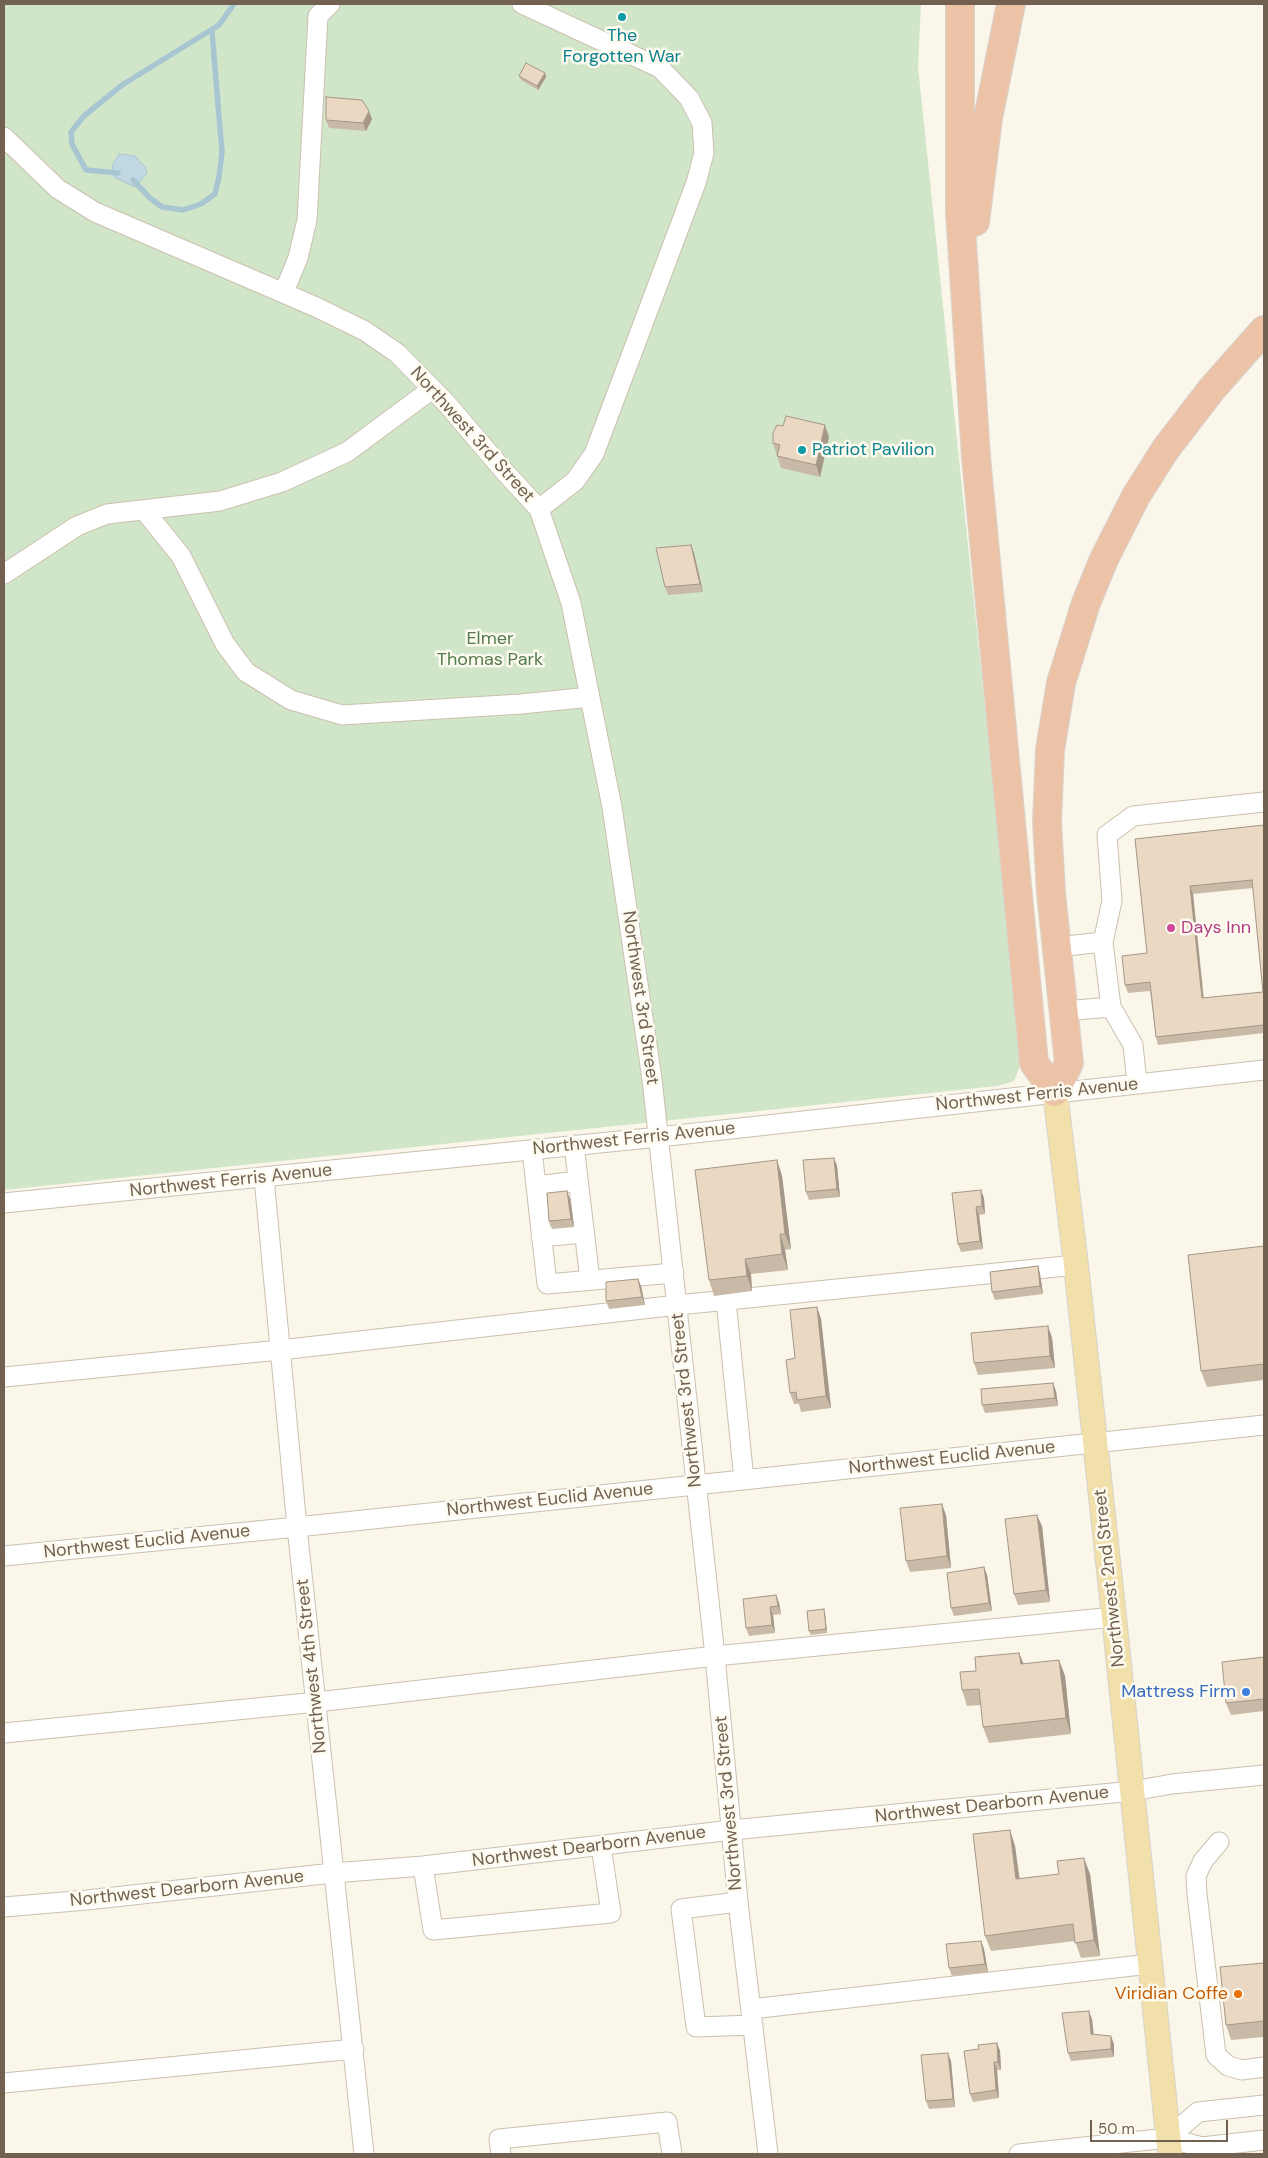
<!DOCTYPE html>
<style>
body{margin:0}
#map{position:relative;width:1268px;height:2158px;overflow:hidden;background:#faf6e9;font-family:"DM Sans",sans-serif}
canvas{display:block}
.frame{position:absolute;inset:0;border:5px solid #726150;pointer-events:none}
.scale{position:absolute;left:1090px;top:2120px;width:138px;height:22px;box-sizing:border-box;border:2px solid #726150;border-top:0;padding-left:6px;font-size:15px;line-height:18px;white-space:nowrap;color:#726150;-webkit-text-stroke:4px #fdfaef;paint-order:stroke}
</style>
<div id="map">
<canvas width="1268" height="2158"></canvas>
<div class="frame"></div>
<div class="scale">50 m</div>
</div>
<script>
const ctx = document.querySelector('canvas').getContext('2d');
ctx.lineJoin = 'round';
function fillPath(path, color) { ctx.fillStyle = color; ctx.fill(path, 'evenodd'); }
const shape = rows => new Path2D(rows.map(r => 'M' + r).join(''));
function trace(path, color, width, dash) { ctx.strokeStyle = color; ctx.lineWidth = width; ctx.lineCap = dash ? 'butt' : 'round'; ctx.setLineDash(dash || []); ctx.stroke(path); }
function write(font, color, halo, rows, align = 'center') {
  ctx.font = font + ' "DM Sans",sans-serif'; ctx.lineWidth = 5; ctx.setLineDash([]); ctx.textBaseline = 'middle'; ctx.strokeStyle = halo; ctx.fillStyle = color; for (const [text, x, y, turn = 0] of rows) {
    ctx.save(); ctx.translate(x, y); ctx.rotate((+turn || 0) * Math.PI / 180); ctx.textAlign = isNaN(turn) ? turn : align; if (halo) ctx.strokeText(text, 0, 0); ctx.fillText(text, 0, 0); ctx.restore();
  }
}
fillPath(shape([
 [4,4,921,4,918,67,1022,1061,1014,1081,997,1086,4,1190]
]), '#d1e6c9');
const water = shape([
 [119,154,135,156,145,167,147,173,135,187,114,177,112,166,119,154]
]);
fillPath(water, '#c0d8e2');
trace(water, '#a7c6d2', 1);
trace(shape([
 [118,173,86,170,72,144,71,132,84,116,122,85,219,25,234,4],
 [133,180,150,198,162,207,183,210,201,204,215,194,219,177,222,152,212,32]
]), '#a7c6d2', 5.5);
const minor = shape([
 [522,4,660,68,689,98,702,123,704,153,696,183,594,454,575,481,539,509],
 [4,137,58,189,95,212,316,307,365,331,397,353,447,404,504,471,539,509,571,603,612,807,652,1079,715,1656,738,1902,768,2154],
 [284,292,298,258,307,220,318,16,330,4],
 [144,510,181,556,225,644,246,672,291,700,342,715,521,704,590,697],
 [4,574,77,526,107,514,220,501,282,482,347,452,432,389],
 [1057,947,1103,942],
 [1064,1011,1111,1007],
 [1137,1083,1133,1045,1111,1007,1103,942,1112,901,1107,835,1133,816,1264,802],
 [574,1145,590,1280],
 [532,1150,547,1284,674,1273],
 [264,1178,297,1527,364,2154],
 [536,1186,578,1181],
 [4,1203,659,1137,1264,1070],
 [541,1237,584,1233],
 [726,1300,744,1480],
 [4,1377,280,1350,678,1305,1076,1265],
 [4,1556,297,1527,1264,1425],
 [4,1733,317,1702,715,1656,1114,1617],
 [1219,1842,1203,1861,1196,1876,1197,1894,1216,2055,1228,2066,1242,2070,1264,2067],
 [423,1866,433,1930,611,1913,601,1846],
 [738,1902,681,1909,696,2027,753,2025],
 [4,1907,87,1900,333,1873,423,1866,732,1830,1133,1791,1172,1784,1264,1775],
 [751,2009,1150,1964],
 [4,2083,354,2049],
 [1168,2138,1198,2112,1264,2105],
 [501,2154,499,2139,667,2122,672,2154],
 [1019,2154,1168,2138,1202,2147,1264,2140]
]);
const major = shape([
 [1055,1092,1076,1265,1114,1617,1170,2154]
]);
const highway = shape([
 [960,4,960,212,976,457,1034,1063,1055,1092,1069,1063,1051,893,1047,822,1050,750,1061,683,1086,603,1104,559,1136,496,1165,450,1211,390,1264,330],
 [975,222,988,118,1011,4]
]);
trace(minor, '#cbc0b0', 21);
trace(major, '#d8d3ce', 26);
trace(highway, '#d8d3ce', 30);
trace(minor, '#fff', 19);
trace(major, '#f1e0aa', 24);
trace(highway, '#edc3a7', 28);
fillPath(shape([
 [545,73,546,77,538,90,521,80,519,76],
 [372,119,366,131,329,128,326,120],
 [829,437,820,477,781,468,773,443],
 [694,553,703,592,668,595,665,587],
 [1264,825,1264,1033,1158,1045,1156,1037,1150,991,1128,993,1125,985,1147,953,1135,839],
 [1253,888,1263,992,1204,998,1193,894],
 [834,1158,837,1166,840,1197,809,1200,806,1192],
 [777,1160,782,1176,791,1249,785,1250,788,1270,751,1274,752,1291,714,1296,709,1280],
 [952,1193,984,1198,985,1214,979,1215,983,1249,961,1252,958,1244],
 [570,1199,574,1227,552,1229,549,1221],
 [1264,1246,1264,1380,1207,1387,1201,1371],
 [1038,1266,1040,1274,1043,1294,995,1300,992,1292],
 [638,1279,641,1286,645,1305,609,1309,606,1301],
 [817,1307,821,1319,831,1408,801,1412,799,1404,794,1404,790,1393,795,1358],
 [1048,1326,1052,1338,1055,1368,978,1375,974,1363],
 [1056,1391,1058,1406,985,1413,982,1405],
 [946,1515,951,1568,910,1572,906,1561],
 [1042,1526,1050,1602,1018,1605,1014,1594],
 [984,1567,987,1575,992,1611,954,1616,951,1608],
 [776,1595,779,1603,781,1614,773,1615,775,1633,749,1636,746,1628],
 [825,1613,827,1633,811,1635,809,1631],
 [1019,1653,1024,1664,1059,1660,1065,1676,1071,1734,989,1743,983,1727,981,1705,967,1706,962,1690,976,1671],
 [1264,1657,1264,1711,1231,1715,1226,1703],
 [1015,1846,1020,1879,1090,1874,1100,1956,1081,1958,1075,1941,991,1951,985,1936],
 [981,1941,984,1949,988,1972,952,1976,949,1968],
 [1264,1963,1264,2037,1231,2040,1226,2025],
 [1092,2019,1094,2034,1114,2044,1114,2057,1071,2061,1068,2053],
 [997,2043,1000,2051,1001,2070,997,2070,999,2098,973,2102,970,2094,979,2049],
 [951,2061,955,2107,929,2109,926,2101]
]), '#c9baa7');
fillPath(shape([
 [545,73,546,77,538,90,537,86],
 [369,111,372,119,366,131,363,123],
 [825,425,829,437,820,477,816,465],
 [691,545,694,553,703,592,700,584],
 [1190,886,1193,894,1204,1006,1202,998],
 [834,1158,837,1166,840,1197,837,1189],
 [777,1160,782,1176,791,1249,785,1234],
 [981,1190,984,1198,985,1214,982,1206],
 [567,1191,570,1199,574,1227,571,1219],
 [976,1207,979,1215,983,1249,980,1241],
 [780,1234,785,1250,788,1270,782,1254],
 [745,1259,751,1274,752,1291,747,1276],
 [1038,1266,1040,1274,1043,1294,1040,1286],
 [638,1279,641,1286,645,1305,642,1297],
 [817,1307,821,1319,831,1408,826,1396],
 [1048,1326,1052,1338,1055,1368,1050,1356],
 [1053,1383,1056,1391,1058,1406,1055,1398],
 [942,1504,946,1515,951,1568,947,1556],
 [1037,1515,1042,1526,1050,1602,1046,1590],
 [984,1567,987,1575,992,1611,989,1603],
 [776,1595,779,1603,781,1614,778,1606],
 [770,1607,773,1615,775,1633,772,1625],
 [824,1609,825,1613,827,1633,826,1629],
 [1019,1653,1025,1668,1021,1664],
 [1059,1660,1065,1676,1071,1734,1066,1718],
 [1010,1830,1015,1846,1021,1895,1016,1879],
 [1084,1858,1090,1874,1100,1956,1094,1940],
 [981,1941,984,1949,988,1972,985,1964],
 [1089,2011,1092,2019,1094,2042,1091,2034],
 [1111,2036,1114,2044,1114,2057,1111,2049],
 [997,2043,1000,2051,1001,2070,998,2062],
 [948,2053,951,2061,955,2107,953,2099],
 [994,2062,997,2070,999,2098,996,2090]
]), '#a49788');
const building = shape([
 [526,63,545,73,537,86,519,76,526,63],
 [326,97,362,100,369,111,363,123,326,120,326,97],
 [786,416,825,425,816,465,777,456,780,445,773,443,773,433,777,425,783,426,786,416],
 [691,545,700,584,665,587,656,548,691,545],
 [1264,825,1264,1025,1156,1037,1150,982,1125,985,1122,956,1147,953,1135,839,1264,825],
 [1252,880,1263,992,1202,998,1190,886,1252,880],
 [834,1158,837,1189,806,1192,803,1160,834,1158],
 [777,1160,785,1234,780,1234,782,1254,745,1259,747,1276,709,1280,695,1170,777,1160],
 [981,1190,982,1206,976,1207,980,1241,958,1244,952,1193,981,1190],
 [567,1191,571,1219,549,1221,547,1193,567,1191],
 [1264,1246,1264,1364,1201,1371,1188,1255,1264,1246],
 [1038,1266,1040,1286,992,1292,990,1272,1038,1266],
 [638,1279,642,1297,606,1301,606,1282,638,1279],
 [817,1307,826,1396,797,1400,796,1392,790,1393,786,1360,795,1358,790,1310,817,1307],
 [1048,1326,1050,1356,974,1363,971,1333,1048,1326],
 [1053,1383,1055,1398,982,1405,981,1389,1053,1383],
 [942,1504,947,1556,906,1561,900,1508,942,1504],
 [1037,1515,1046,1590,1014,1594,1005,1519,1037,1515],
 [984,1567,989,1603,951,1608,947,1573,984,1567],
 [776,1595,778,1606,770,1607,772,1625,746,1628,743,1599,776,1595],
 [824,1609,826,1629,809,1631,807,1611,824,1609],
 [1019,1653,1021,1664,1059,1660,1066,1718,983,1727,979,1689,962,1690,960,1672,976,1671,975,1657,1019,1653],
 [1264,1657,1264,1699,1226,1703,1222,1662,1264,1657],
 [1010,1830,1016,1879,1059,1874,1057,1861,1084,1858,1094,1940,1075,1943,1073,1924,985,1936,973,1834,1010,1830],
 [981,1941,985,1964,949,1968,946,1944,981,1941],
 [1264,1963,1264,2021,1226,2025,1220,1967,1264,1963],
 [1089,2011,1091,2034,1111,2036,1111,2049,1068,2053,1062,2013,1089,2011],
 [997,2043,998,2062,994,2062,996,2090,970,2094,964,2051,979,2049,978,2045,997,2043],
 [948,2053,953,2099,926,2101,921,2055,948,2053]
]);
fillPath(building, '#ead8c2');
trace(building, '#a49788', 1);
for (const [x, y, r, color] of [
 [622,17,5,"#0f9aa8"],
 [802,450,5,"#0f9aa8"],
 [1171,928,5,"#d1479c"],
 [1246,1692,5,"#3f7fe0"],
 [1238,1994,5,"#e8710a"]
]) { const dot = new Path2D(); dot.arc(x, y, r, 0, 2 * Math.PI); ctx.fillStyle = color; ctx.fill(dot); trace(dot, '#fdfaef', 2); }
write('18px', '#0d838f', '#fdfaef', [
 ["The",622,36],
 ["Forgotten War",622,57],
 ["Patriot Pavilion",812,450,"left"]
]);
write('18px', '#726150', '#fdfaef', [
 ["Northwest 3rd Street",472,435,48],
 ["Northwest 3rd Street",640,998,82],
 ["Northwest Ferris Avenue",1037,1095,-6],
 ["Northwest Ferris Avenue",634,1139,-6],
 ["Northwest Ferris Avenue",231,1181,-6],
 ["Northwest 3rd Street",687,1400,-96],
 ["Northwest Euclid Avenue",952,1458,-6],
 ["Northwest Euclid Avenue",550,1500,-6],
 ["Northwest Euclid Avenue",147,1542,-6],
 ["Northwest 2nd Street",1110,1578,-96],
 ["Northwest 4th Street",312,1666,-96],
 ["Northwest 3rd Street",729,1803,-95],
 ["Northwest Dearborn Avenue",992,1805,-6],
 ["Northwest Dearborn Avenue",589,1847,-7],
 ["Northwest Dearborn Avenue",187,1889,-6]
]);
write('18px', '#547b4c', '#fdfaef', [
 ["Elmer",490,639],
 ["Thomas Park",490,660]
]);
write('18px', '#b23c85', '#fdfaef', [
 ["Days Inn",1181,928]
], 'left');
write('18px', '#366cbe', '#fdfaef', [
 ["Mattress Firm",1236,1692]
], 'right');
write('18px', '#c56008', '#fdfaef', [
 ["Viridian Coffe",1228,1994]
], 'right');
</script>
